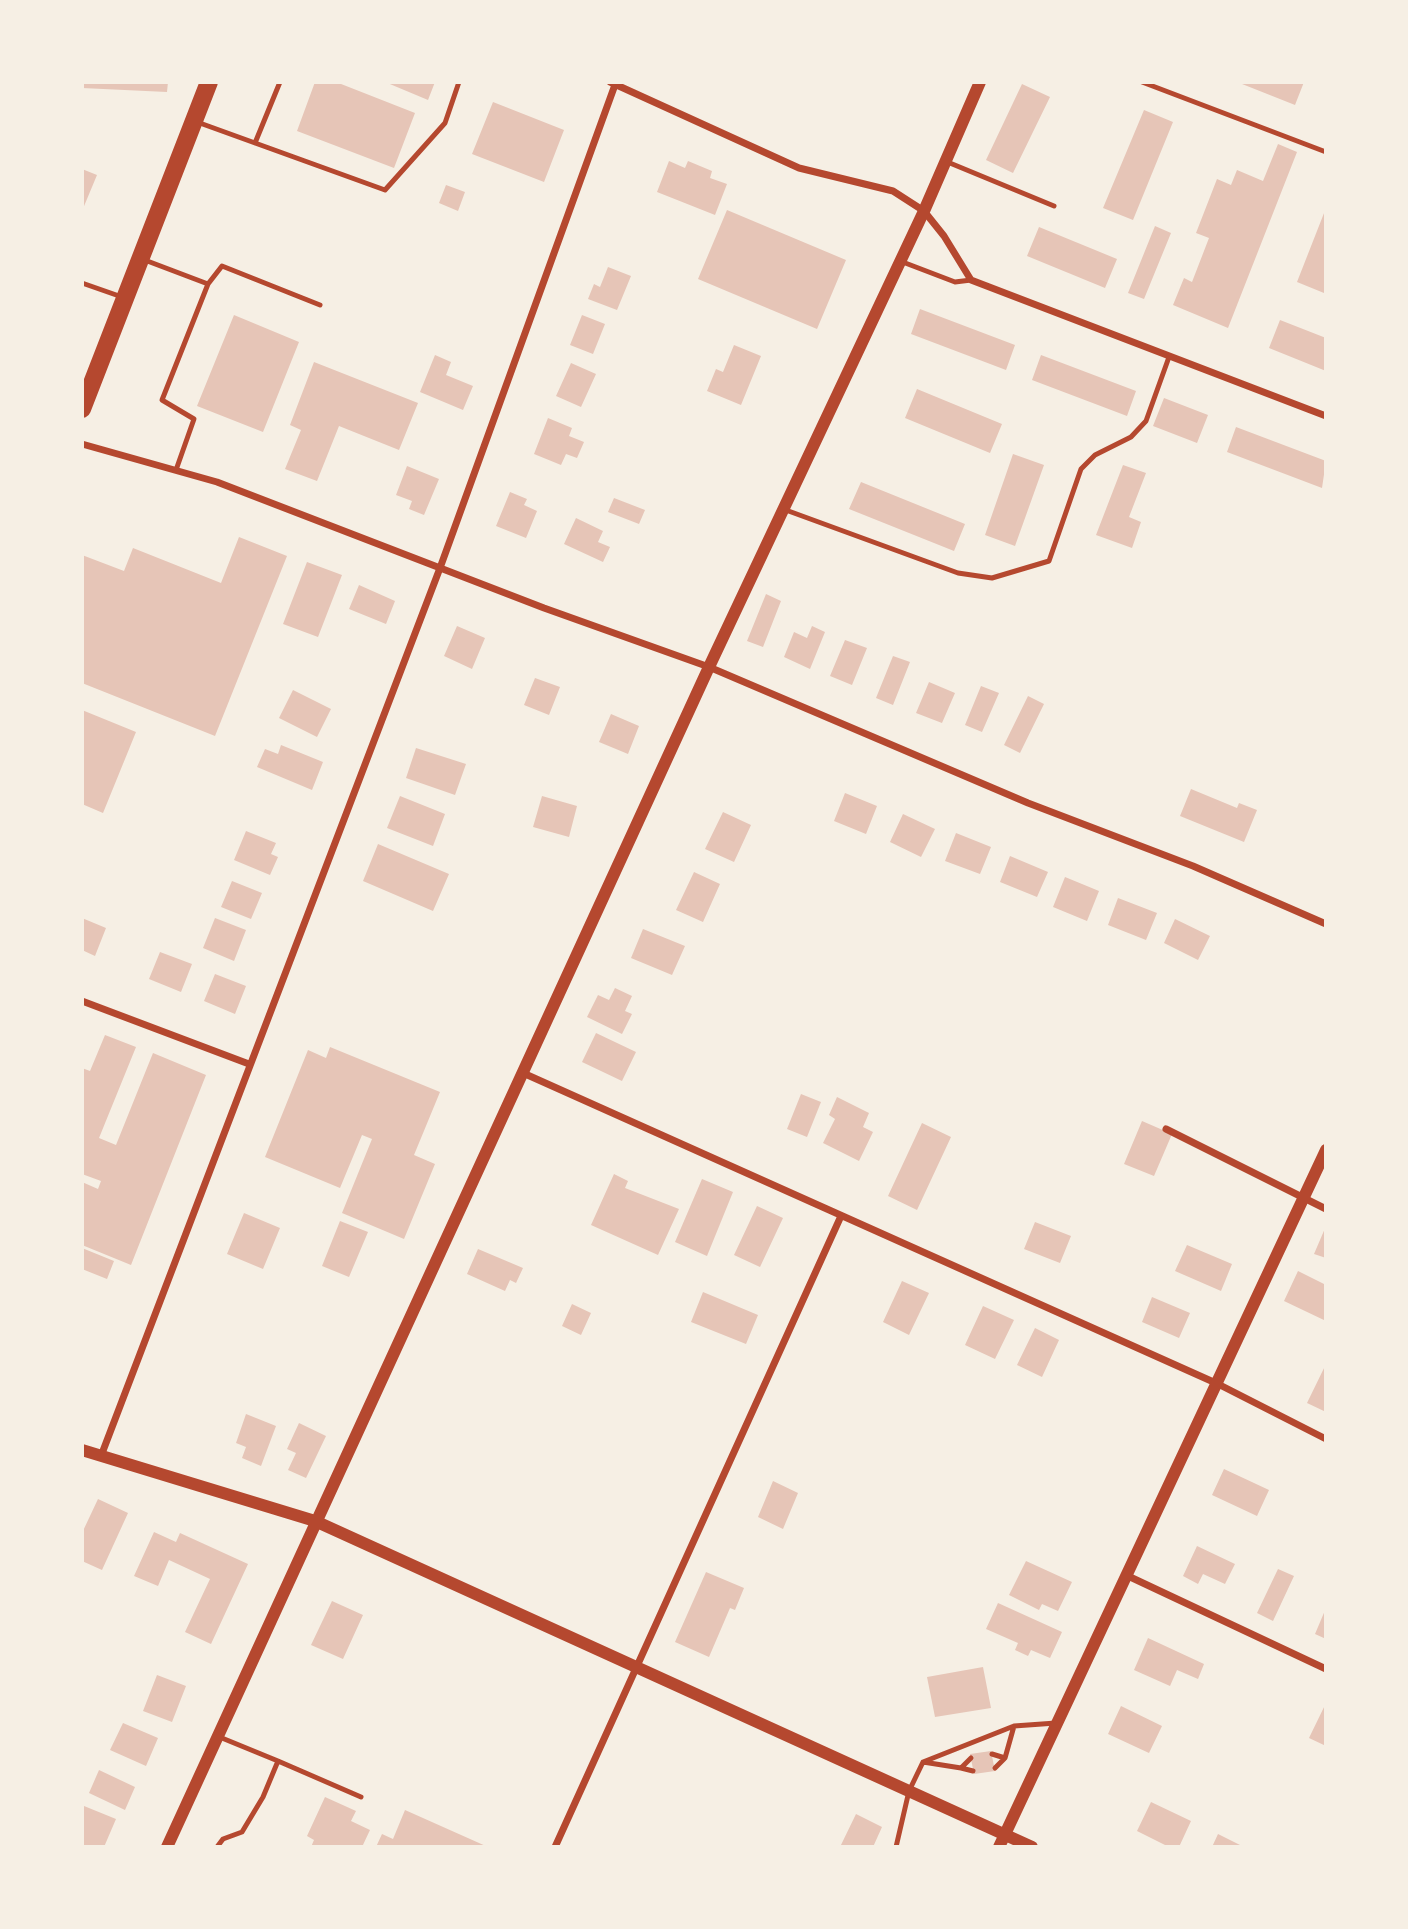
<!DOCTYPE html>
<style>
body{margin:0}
#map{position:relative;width:1408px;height:1929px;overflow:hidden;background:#f6efe4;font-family:Roboto,sans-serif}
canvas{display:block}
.frame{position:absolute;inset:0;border:84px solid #f6efe4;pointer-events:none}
</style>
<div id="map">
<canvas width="1408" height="1929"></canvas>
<div class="frame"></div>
</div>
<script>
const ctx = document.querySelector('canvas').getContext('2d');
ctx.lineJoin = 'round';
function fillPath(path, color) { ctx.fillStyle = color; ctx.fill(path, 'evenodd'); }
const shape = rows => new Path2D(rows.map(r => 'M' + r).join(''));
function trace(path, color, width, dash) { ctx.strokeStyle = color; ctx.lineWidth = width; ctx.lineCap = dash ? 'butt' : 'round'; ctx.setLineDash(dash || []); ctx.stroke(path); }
fillPath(shape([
 [82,82,168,82,167,92,82,88],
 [315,82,336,82,415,113,394,168,297,131],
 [385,82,435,82,428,100],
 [1237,82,1304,82,1295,105],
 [1022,84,1050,97,1013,173,986,160],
 [493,102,564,130,544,182,472,154],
 [1144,110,1173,122,1133,220,1103,208],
 [1278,144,1297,152,1228,328,1173,305,1184,278,1192,282,1209,238,1196,233,1217,179,1231,185,1237,170,1263,181],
 [669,161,685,168,688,161,712,171,710,178,727,184,715,215,657,192],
 [82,169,97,175,82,211],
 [446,185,465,192,458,211,439,203],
 [1326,208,1326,288,1324,293,1297,282],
 [727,210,846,260,817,329,698,279],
 [1155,226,1171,233,1144,299,1128,293],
 [1039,227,1117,259,1105,288,1027,256],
 [608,267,631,276,617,310,588,299,594,284,600,287],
 [920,309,1015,345,1006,370,911,334],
 [234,315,299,342,263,432,197,406],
 [582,315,605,324,593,354,570,345],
 [1280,320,1326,338,1326,371,1269,348],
 [734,345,761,356,741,405,707,391,716,369,723,372],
 [435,355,451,362,446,375,473,386,463,410,420,392],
 [1041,355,1136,391,1127,416,1032,380],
 [314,362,418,403,399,450,339,426,317,481,285,469,301,430,290,425],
 [571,363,596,374,581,407,556,396],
 [917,389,1002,424,990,453,905,418],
 [1164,398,1208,415,1197,443,1153,426],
 [548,418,572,428,569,436,584,442,577,458,566,454,561,465,534,454],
 [1236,427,1326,461,1322,488,1227,452],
 [1013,454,1044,465,1015,546,985,535],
 [1123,465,1146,473,1129,517,1141,522,1132,548,1096,535],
 [407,466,439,479,424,515,409,509,412,501,396,495],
 [861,482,965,524,954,551,849,509],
 [510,492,527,499,524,505,537,511,526,538,496,526],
 [614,498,645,510,639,524,608,512],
 [576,518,603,531,598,542,610,547,603,562,564,544],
 [239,537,287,556,215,736,82,683,82,555,124,571,133,548,221,583],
 [307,562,342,575,318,637,283,624],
 [359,585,395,601,386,624,349,609],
 [766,594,781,601,763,647,747,641],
 [457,626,485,638,472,669,444,656],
 [812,626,825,632,810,669,784,657,794,632,807,638],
 [845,640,867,648,852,685,830,676],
 [893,656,910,662,893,705,876,698],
 [535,678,560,687,549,715,524,705],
 [929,682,955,693,942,723,916,713],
 [981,686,999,693,982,732,965,725],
 [293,690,331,709,317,737,279,718],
 [1028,696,1044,704,1020,753,1004,745],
 [82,710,136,732,103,813,82,804],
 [611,714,639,726,628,754,599,742],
 [281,745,323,762,312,790,257,767,265,749,278,754],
 [416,748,466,764,455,795,406,778],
 [1191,789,1237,808,1239,803,1257,810,1244,842,1180,816],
 [845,793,877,806,866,834,834,821],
 [400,796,445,814,433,846,387,828],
 [542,796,577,806,569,837,533,827],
 [723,812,751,825,734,862,705,849],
 [903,814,935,829,921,857,890,842],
 [246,831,276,843,271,854,278,857,270,875,234,860],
 [956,833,991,847,980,874,945,861],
 [378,844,449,874,433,911,363,881],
 [1010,856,1048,872,1037,897,1000,882],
 [694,872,720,884,703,922,676,910],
 [1065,877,1099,891,1087,921,1053,907],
 [232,881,262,893,251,919,221,907],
 [1118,898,1157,913,1146,940,1108,925],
 [82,918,106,928,95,956,82,950],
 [215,918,246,930,234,961,203,948],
 [1175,919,1210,936,1198,960,1164,943],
 [643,929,685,946,672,975,631,958],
 [160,952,192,964,181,992,149,979],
 [215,974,246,986,235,1014,204,1001],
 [615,988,632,996,625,1011,632,1014,622,1034,587,1017,598,995,609,1000],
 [596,1033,636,1052,622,1081,582,1062],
 [105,1035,136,1047,99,1138,116,1145,153,1053,206,1075,131,1265,82,1245,82,1182,98,1189,101,1181,82,1174,82,1068,90,1071],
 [330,1047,440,1092,414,1155,435,1164,404,1239,342,1213,372,1139,362,1135,340,1188,265,1157,308,1050,326,1058],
 [801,1094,821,1102,807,1137,787,1129],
 [837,1097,869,1113,863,1127,873,1132,859,1161,823,1143,835,1119,829,1115],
 [1142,1121,1172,1134,1154,1176,1124,1164],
 [922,1123,951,1137,917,1210,888,1196],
 [614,1174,628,1181,625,1188,679,1209,658,1255,591,1225],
 [702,1179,733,1192,707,1256,675,1242],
 [757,1206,783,1218,760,1267,734,1255],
 [244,1213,280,1228,263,1269,227,1254],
 [340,1221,368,1232,349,1277,322,1266],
 [1035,1222,1071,1236,1060,1263,1024,1249],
 [1326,1226,1326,1258,1314,1254],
 [1187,1245,1232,1264,1221,1291,1175,1271],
 [82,1248,114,1261,107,1279,82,1269],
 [478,1249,523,1268,516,1283,510,1280,505,1291,467,1274],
 [1298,1271,1326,1285,1326,1321,1284,1301],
 [902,1281,929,1293,909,1335,883,1322],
 [703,1292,758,1315,746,1344,691,1322],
 [1152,1297,1190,1313,1179,1338,1142,1322],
 [572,1304,591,1313,581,1335,562,1326],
 [983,1306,1014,1320,995,1359,965,1345],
 [1035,1328,1059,1340,1042,1377,1017,1365],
 [1326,1364,1326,1412,1307,1403],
 [246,1414,276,1426,261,1466,242,1458,246,1447,236,1443],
 [299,1423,326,1436,306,1478,288,1470,296,1453,287,1449],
 [1224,1469,1269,1490,1257,1516,1212,1495],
 [773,1481,798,1493,783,1529,758,1517],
 [98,1499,128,1513,102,1570,82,1561,82,1533],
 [154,1532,176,1542,180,1533,248,1564,211,1644,185,1632,210,1579,169,1560,158,1586,134,1576],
 [1197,1546,1235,1564,1225,1584,1203,1574,1198,1584,1183,1576],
 [1026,1561,1072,1582,1058,1611,1042,1604,1039,1610,1009,1595],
 [1278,1569,1294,1576,1273,1621,1257,1613],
 [706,1572,744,1588,735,1610,730,1608,709,1657,675,1642],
 [332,1601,363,1615,343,1659,311,1645],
 [998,1603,1062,1632,1050,1658,1031,1650,1028,1656,1015,1650,1018,1643,986,1629],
 [1326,1608,1326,1639,1315,1634],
 [1148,1638,1204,1664,1198,1679,1177,1670,1170,1686,1134,1670],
 [983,1667,991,1708,935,1717,927,1677],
 [157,1675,186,1686,172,1722,143,1711],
 [1326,1703,1326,1746,1309,1738],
 [1121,1706,1162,1726,1149,1753,1108,1734],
 [123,1723,158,1738,146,1766,110,1750],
 [991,1751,995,1771,974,1774,970,1754],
 [99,1770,135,1787,125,1810,89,1793],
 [325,1797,356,1811,351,1821,370,1830,362,1847,311,1847,314,1840,307,1836],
 [1151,1802,1191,1821,1179,1847,1169,1847,1137,1831],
 [84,1806,116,1819,104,1847,82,1846],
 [405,1810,488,1847,376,1847,382,1834,393,1839],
 [856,1814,882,1827,873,1847,840,1847],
 [1218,1834,1244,1847,1212,1847]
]), '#e6c5b7');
trace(shape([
 [1142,82,1326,152],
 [197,122,385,190,445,123,459,82],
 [255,143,280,82],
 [945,161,1054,206],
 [142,259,208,284,162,400,194,419,176,470],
 [900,261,955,282,971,280],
 [82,283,122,297],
 [208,284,222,266,320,305],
 [783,509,958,573,992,578,1049,561,1081,469,1095,455,1131,437,1146,421,1169,357],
 [217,1736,278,1761,263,1797,242,1832,223,1839,217,1847],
 [992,1754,1005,1758,1014,1726],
 [278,1761,361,1797],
 [923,1762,961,1768,971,1758],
 [961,1768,973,1771],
 [995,1768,1005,1758],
 [896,1847,909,1791,923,1762,1014,1726,1056,1723]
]), '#b5482f', 5);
trace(shape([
 [610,82,799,168,893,191,924,211,944,236,971,280,1326,416],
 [82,444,217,482,544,608,709,667,1028,803,1193,866,1326,924],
 [82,1001,249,1064],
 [523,1073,1218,1384,1326,1439],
 [1166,1129,1326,1209],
 [101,1456,440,568,616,82],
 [1128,1576,1326,1669],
 [555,1847,841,1216]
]), '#b5482f', 7);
trace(shape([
 [82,1450,315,1521,1032,1847],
 [167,1847,709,667,924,211,980,82],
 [999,1847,1326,1150]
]), '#b5482f', 12);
trace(shape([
 [82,409,209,82]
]), '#b5482f', 18);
</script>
